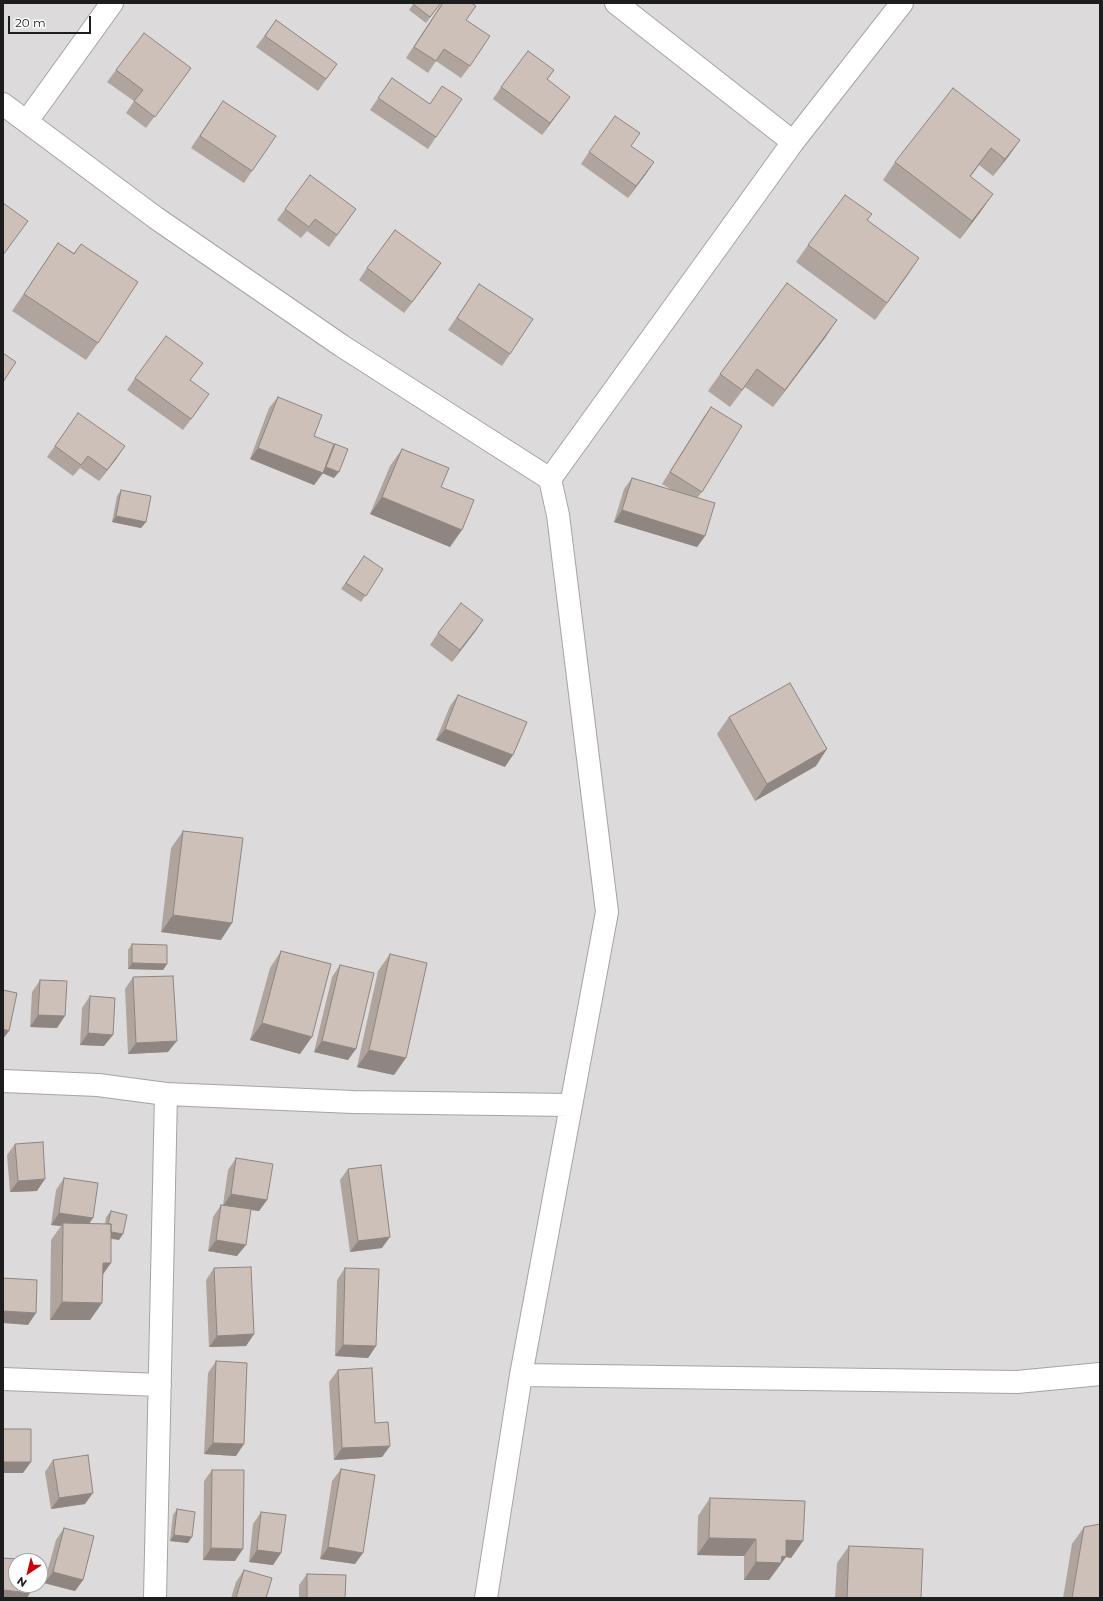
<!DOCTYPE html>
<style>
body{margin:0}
#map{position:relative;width:1103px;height:1601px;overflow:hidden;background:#f0eae2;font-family:Montserrat,sans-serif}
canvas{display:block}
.frame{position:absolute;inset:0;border:4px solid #1d1d1d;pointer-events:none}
.north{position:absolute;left:8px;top:1553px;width:40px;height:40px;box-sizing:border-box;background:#fff;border:1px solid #a5a5a5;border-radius:50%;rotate:215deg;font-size:11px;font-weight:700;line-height:16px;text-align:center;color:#1d1d1d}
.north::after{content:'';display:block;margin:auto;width:14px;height:18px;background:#cb000a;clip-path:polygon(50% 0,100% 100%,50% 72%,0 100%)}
.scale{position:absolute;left:8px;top:16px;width:83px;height:18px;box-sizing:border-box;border:2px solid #1d1d1d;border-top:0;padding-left:5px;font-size:12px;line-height:14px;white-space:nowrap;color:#1d1d1d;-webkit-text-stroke:3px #fff;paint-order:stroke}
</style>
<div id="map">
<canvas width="1103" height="1601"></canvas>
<div class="frame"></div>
<div class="north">N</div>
<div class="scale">20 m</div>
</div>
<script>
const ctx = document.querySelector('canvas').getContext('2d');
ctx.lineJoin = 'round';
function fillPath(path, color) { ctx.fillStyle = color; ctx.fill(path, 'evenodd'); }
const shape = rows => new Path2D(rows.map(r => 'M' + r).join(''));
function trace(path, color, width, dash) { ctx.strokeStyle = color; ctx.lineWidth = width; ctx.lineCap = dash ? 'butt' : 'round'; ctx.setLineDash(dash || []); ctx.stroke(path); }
fillPath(shape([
 [3,3,1100,3,1100,1598,3,1598],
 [16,1561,40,1561,40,1585,16,1585]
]), '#dcdada');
const street = shape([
 [616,3,793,142],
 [3,104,156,218,342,346,550,479],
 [27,121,112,3],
 [3,1081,98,1085,166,1094,353,1102,570,1105],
 [521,1375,1017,1382,1100,1374],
 [3,1379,160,1385],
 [155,1598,166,1094],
 [486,1598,521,1375,607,912,558,515,550,479,793,142,902,3]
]);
trace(street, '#a4a4a4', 24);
trace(street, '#fff', 22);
fillPath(shape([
 [414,3,441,3,426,23,409,10],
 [442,3,471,3,466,20,470,66,461,78,436,61,428,73,406,58],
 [276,20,337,64,318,91,256,47],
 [191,68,146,128,126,113,134,101,107,82,116,70],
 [554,70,547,80,570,97,542,135,493,99,501,87],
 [392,78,436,137,428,149,370,110],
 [215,112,252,171,244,183,191,148],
 [1020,140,1008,157,993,176,979,165,970,177,993,194,981,211,960,239,883,180,895,162],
 [589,152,654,162,628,198,581,164],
 [285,209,356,209,329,247,307,231,301,238,277,220],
 [58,243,74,253,81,244,98,343,86,360,12,311],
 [808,245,919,258,875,320,796,262],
 [441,263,404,313,359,280,367,268],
 [479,284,510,354,502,366,448,330],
 [837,320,773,407,745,387,730,407,708,391,720,374],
 [135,378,190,380,201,406,183,430,127,390],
 [278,397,314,436,333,446,335,444,334,478,323,473,314,485,250,459,269,408],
 [711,407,702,492,697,498,705,536,697,547,614,522,624,489,632,478,672,490,662,484,703,418],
 [78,413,117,458,99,481,80,468,73,476,47,457],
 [402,449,441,487,450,547,370,514,390,466],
 [121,490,146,522,141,528,112,522,117,496],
 [364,556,383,569,361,602,341,589],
 [483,620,452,662,430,645,438,633],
 [458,695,505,767,436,740,450,706],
 [729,717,816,766,755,801,717,734],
 [183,831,221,940,161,932,171,848],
 [132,944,167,964,163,970,128,969,128,950],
 [281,951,300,1054,250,1040,270,968],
 [390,954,394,1075,357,1067,378,971],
 [340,965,348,1060,314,1052,332,977],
 [133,977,168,1052,128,1054,125,989],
 [40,980,57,1028,30,1027,32,992],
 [90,996,104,1046,80,1045,82,1008],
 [15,1144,37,1191,10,1192,7,1155],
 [236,1158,267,1200,259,1211,251,1210,237,1256,208,1251,213,1217,221,1205,223,1205,228,1170],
 [348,1169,382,1248,350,1252,340,1180],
 [64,1178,89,1224,105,1224,106,1217,111,1211,119,1240,111,1239,103,1275,102,1303,90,1320,50,1320,51,1240,61,1226,51,1225,56,1190],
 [214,1268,254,1334,246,1346,209,1347,206,1280],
 [345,1268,376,1346,368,1358,335,1356,337,1280],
 [216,1361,236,1456,204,1454,208,1373],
 [338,1370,375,1423,390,1446,382,1457,334,1460,329,1382],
 [53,1460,85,1504,51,1509,45,1472],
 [341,1469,355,1564,320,1559,332,1481],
 [212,1470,235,1561,203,1560,204,1481],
 [710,1498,803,1541,791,1558,786,1557,769,1580,744,1580,744,1556,697,1555,698,1516],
 [177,1509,188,1543,170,1541,173,1515],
 [261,1512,281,1553,273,1565,249,1562,253,1524],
 [1084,1527,1100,1598,1063,1598,1072,1544],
 [64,1528,83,1580,75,1591,44,1583,56,1540],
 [849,1546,921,1598,835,1598,837,1563],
 [244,1570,266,1598,231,1598,236,1582],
 [307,1574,345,1598,299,1598,299,1585]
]), '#afa59e');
fillPath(shape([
 [570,97,562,108,542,135,550,123],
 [1020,140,1008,157,993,176,1005,159],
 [991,148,979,165,958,193,970,176],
 [654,162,646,174,628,198,636,186],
 [993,194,981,211,960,239,972,221],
 [919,258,907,276,875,320,887,303],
 [441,263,433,275,404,313,412,302],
 [837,320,825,338,773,407,785,390],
 [125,446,117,458,99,481,107,470],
 [258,448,323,473,314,485,250,459],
 [326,467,339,472,334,478,322,473],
 [382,497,462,530,450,547,370,514],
 [622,510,705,536,697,547,614,522],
 [116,516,146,522,141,528,112,522],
 [483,620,475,632,452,662,460,650],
 [445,729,513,755,505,767,436,740],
 [827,749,816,766,755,801,767,784],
 [173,915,232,923,221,940,161,932],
 [132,963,167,964,163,970,128,969],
 [38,1015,65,1016,57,1028,30,1027],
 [262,1023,312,1037,300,1054,250,1040],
 [3,1029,9,1031,3,1039],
 [88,1033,113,1035,104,1046,80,1045],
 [177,1041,168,1052,128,1054,136,1043],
 [322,1041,356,1049,348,1060,314,1052],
 [369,1050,406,1058,394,1075,357,1067],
 [45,1179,37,1191,10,1192,18,1181],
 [231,1194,267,1200,259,1211,223,1206],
 [59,1213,93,1218,85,1230,63,1223,61,1226,51,1225],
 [106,1231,123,1234,119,1240,102,1236],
 [390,1237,382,1248,350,1252,358,1241],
 [216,1240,246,1245,237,1256,208,1251],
 [103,1263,111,1263,99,1280],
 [62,1302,102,1303,90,1320,50,1320],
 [3,1311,36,1313,28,1325,3,1323],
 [254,1334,246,1346,209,1347,217,1336],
 [343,1345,376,1346,368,1358,335,1356],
 [213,1443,244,1444,236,1456,204,1454],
 [390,1446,382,1457,334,1460,342,1448],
 [3,1462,31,1462,23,1473,3,1473],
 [93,1493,85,1504,51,1509,59,1498],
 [174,1535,192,1537,188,1543,170,1541],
 [709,1538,756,1539,744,1556,697,1555],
 [786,1540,803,1541,791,1558,786,1557,769,1580,744,1580,756,1562],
 [328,1547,363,1553,355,1564,320,1559],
 [211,1548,243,1549,235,1561,203,1560],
 [257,1550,281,1553,273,1565,249,1562],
 [53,1572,83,1580,75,1591,44,1583],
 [3,1590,30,1593,27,1598,3,1598]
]), '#8f8681');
const building = shape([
 [414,3,441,3,430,17,413,4,414,3],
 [443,3,471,3,476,6,466,20,490,36,470,66,444,49,436,61,414,47,443,3],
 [276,20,337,64,326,79,265,36,276,20],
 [144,33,191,68,155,117,134,101,143,90,116,70,144,33],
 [528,51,554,70,547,79,570,97,550,123,501,87,528,51],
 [392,78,430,104,442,86,462,99,436,137,378,98,392,78],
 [953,88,1020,140,1005,159,991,148,970,176,993,194,972,221,895,162,953,88],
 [223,101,276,136,252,171,200,136,223,101],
 [615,116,640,133,631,146,654,162,636,186,589,152,615,116],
 [310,175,356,209,337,235,315,219,309,227,285,209,310,175],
 [845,195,872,214,867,220,919,258,887,303,808,245,845,195],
 [3,203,28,221,3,255,3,203],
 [395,230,441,263,412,302,367,268,395,230],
 [58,243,74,254,81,244,138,282,98,343,24,294,58,243],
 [787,283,837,320,785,390,757,369,742,390,720,374,787,283],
 [479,284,533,319,510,354,457,318,479,284],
 [166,336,203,363,190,380,209,394,191,419,135,378,166,336],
 [3,353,16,362,3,382,3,353],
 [278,397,322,415,314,436,334,444,323,473,258,448,278,397],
 [711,407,742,426,702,492,670,472,711,407],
 [78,413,125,446,107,470,88,456,81,465,55,446,78,413],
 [335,444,348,449,339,472,326,467,335,444],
 [402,449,449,468,441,487,474,500,462,530,382,497,402,449],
 [632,478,715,503,705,536,622,510,632,478],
 [121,490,151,496,146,522,116,516,121,490],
 [364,556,383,569,366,596,346,583,364,556],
 [461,603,483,620,460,650,438,633,461,603],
 [790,683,827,749,767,784,729,717,790,683],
 [458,695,527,722,513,755,445,729,458,695],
 [183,831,243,838,232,923,173,915,183,831],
 [132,944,167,945,167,964,132,963,132,944],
 [281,951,331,964,312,1037,262,1023,281,951],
 [390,954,427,963,406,1058,369,1050,390,954],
 [340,965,374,973,356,1049,322,1041,340,965],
 [173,976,177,1041,136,1043,133,977,173,976],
 [40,980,67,981,65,1016,38,1015,40,980],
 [3,990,17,993,9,1031,3,1029,3,990],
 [90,996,115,998,113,1035,88,1033,90,996],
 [43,1142,45,1179,18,1181,15,1144,43,1142],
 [236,1158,273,1164,267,1200,231,1194,236,1158],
 [381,1165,390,1237,358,1241,348,1169,381,1165],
 [64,1178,98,1183,93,1218,59,1213,64,1178],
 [221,1205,251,1209,246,1245,216,1240,221,1205],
 [111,1211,127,1215,123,1234,111,1232,111,1224,108,1224,111,1211],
 [63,1223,111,1224,111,1263,103,1263,102,1303,62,1302,63,1223],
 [251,1267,254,1334,217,1336,214,1268,251,1267],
 [345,1268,379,1269,376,1346,343,1345,345,1268],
 [3,1278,37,1280,36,1313,3,1311,3,1278],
 [216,1361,247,1363,244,1444,213,1443,216,1361],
 [372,1368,375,1423,388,1422,390,1446,342,1448,338,1370,372,1368],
 [3,1429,31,1429,31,1462,3,1462,3,1429],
 [88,1455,93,1493,59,1498,53,1460,88,1455],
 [341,1469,375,1475,363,1553,328,1547,341,1469],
 [212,1470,244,1470,243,1549,211,1548,212,1470],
 [710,1498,805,1501,803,1541,786,1540,786,1557,782,1556,781,1563,756,1562,756,1539,709,1538,710,1498],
 [177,1509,195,1512,192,1537,174,1535,177,1509],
 [261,1512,286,1515,281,1553,257,1550,261,1512],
 [1100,1524,1100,1598,1072,1598,1084,1527,1100,1524],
 [64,1528,94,1536,83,1580,53,1572,64,1528],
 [849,1546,923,1549,921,1598,847,1598,849,1546],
 [3,1558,33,1560,33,1561,16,1561,16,1585,31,1585,30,1593,3,1590,3,1558],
 [244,1570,272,1578,266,1598,236,1598,244,1570],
 [307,1574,346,1575,345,1598,307,1598,307,1574]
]);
fillPath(building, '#ccc0b8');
trace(building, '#8f8681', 1);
</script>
